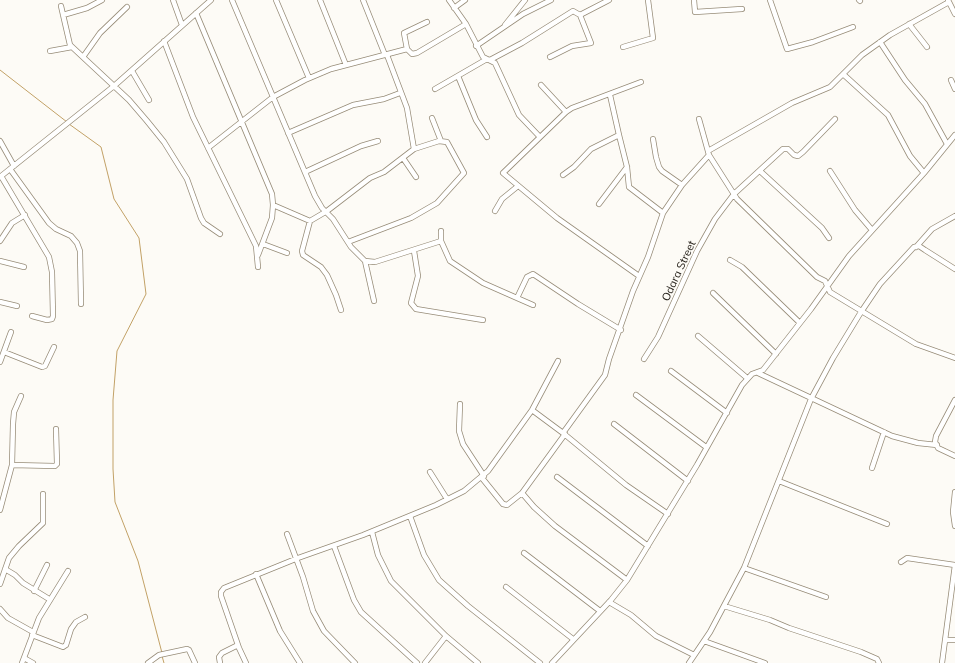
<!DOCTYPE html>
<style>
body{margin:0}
canvas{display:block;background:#fdfbf6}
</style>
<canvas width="955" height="663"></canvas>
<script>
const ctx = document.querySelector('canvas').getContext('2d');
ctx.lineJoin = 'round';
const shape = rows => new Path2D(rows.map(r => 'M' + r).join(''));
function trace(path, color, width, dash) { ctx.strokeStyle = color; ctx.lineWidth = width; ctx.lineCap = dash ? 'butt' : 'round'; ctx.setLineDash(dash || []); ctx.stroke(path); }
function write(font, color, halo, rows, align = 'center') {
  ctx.font = font + ' Mulish,sans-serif'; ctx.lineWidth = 3.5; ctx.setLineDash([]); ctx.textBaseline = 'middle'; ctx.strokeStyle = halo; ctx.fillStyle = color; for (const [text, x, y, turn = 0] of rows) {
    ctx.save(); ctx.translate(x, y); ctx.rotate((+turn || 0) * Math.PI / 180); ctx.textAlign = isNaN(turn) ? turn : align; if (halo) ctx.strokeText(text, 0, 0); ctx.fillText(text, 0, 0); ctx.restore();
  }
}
trace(shape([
 [0,70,67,122],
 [69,124,101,147,114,199,139,238,146,294,117,351,113,400,113,469,115,502,138,561,162,653],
 [162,656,164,663]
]), '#c2a166', 1);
const minor = shape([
 [173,0,182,25],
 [232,0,315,196,322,208,333,219,351,247,365,261,375,262,441,241,441,231],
 [276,0,309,78],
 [320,0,346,65],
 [363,0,385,55],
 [449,0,466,24,483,57,495,63,519,115,539,136],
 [694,0,695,12,742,9],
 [770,0,787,49,813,42,853,27],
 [859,0,860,1],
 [948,0,955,14],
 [61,6,70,45,129,100,147,121,164,142,187,179,201,218,204,223,220,234],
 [454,8,465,0],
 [196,13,272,194,273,205,272,218,258,255],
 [63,15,87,8,102,0],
 [909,24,927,47],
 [505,25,525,0],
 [164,41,193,117,256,246,258,267],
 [880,42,905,80,925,104,947,144],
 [476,46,523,14,551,0],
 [623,47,653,38,648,0],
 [407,49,404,33,427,22],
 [50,51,72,47],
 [387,55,407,108,414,149],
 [83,57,100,33,127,7],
 [550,57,572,46,591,43,580,15],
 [490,60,522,43,573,11,580,15,609,0],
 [132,71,149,100],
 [843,74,888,115,910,156,924,173],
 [458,76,476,120,487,137],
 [951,80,955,89],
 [541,85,566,112],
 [435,89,487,59],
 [610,95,619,135],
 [432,118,441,141],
 [699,119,709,155,737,199,817,277,825,281,830,292,916,344,955,358],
 [288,133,353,105,384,99,400,93],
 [653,139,656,157,659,167,662,171,682,185],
 [0,141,14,166],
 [208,148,273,97,305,80,331,69,407,49,412,54,417,53,466,24],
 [708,151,792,103,830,87,862,55,890,35,949,2],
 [403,158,416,177],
 [10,169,49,223,56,229,71,236,77,243,80,251,81,304],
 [760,171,822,228,829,238],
 [830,171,855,210,872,230],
 [305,172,361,146,378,141],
 [563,175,574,167,591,149,619,135,627,167,629,187,663,213],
 [1,176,49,257,52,272,53,316,52,319,47,320,32,316],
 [0,177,114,86,211,0],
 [599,204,627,167],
 [273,205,310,221,327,211,370,178,384,172,414,149,439,141,447,142,464,173,437,203,411,218,348,242],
 [495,211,502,199,518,186],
 [310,221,302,251,303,255,321,267,327,275,336,295,341,310],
 [0,241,12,223,25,215],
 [441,241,450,261,483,283,517,298,527,277,533,274,578,304,621,330],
 [263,244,287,253],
 [916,247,932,229,955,216],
 [414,251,418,276,411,303,416,309,483,320],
 [730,260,742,267,800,323],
 [0,261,24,267],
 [365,261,374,301],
 [639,276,557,218,503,173,566,112,572,108,641,82],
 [713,293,776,354],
 [517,298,533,305],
 [0,302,17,306],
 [698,336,747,378],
 [4,352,42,367,45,366,54,347],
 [644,359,658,337,697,251,715,219,734,194,783,149,788,149,794,155,798,156,803,152,835,119],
 [0,362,11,332],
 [671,371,727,413],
 [758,373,892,436,918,443,937,445],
 [636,395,706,447],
 [955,400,936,436,935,442,938,448,955,456],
 [460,404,459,431,463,444,484,476],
 [532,410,563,433,626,485,668,514],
 [614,424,688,481],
 [563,433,605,375,609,359,633,291,648,257,663,213,682,185,709,155],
 [12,465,55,466,57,464,56,429],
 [872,468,884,432],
 [430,472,447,499],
 [557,477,648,546],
 [482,478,503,504,507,505,522,493,565,434],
 [779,481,887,524],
 [955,492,953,512,955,526],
 [522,493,534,507,555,526,627,580],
 [0,510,12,465,13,424,14,412,21,396],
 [410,516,424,555,439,580,468,606,540,663],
 [372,532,378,555,391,581,446,636,478,663],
 [287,534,303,577,313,611,324,631,355,663],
 [334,546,354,600,361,612,417,663],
 [524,553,600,611],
 [901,562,907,558,955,565],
 [744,568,826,597],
 [5,569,15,575,23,583,49,599],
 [256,574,280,631,300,663],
 [0,584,9,558,19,546,43,523,43,494],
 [506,587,573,639],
 [34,591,47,565],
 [609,602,631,615,656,636,694,655],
 [724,606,770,620,789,628,861,652,877,659,879,663],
 [0,609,8,618,33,632],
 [32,635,63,647,66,645,71,629,76,622,85,617],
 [946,640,955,640],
 [704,641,765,663],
 [24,658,33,663],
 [22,663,39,618,68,571],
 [148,663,159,655,187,649,189,650,195,663],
 [220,663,219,657,222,653,238,645],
 [246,663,239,648,221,596,221,592,224,588,298,558,363,535,436,505,464,491,488,471,532,410,558,361],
 [425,663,446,636],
 [552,663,611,600,627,580,697,465,742,385,752,374,763,370,811,309,849,256,924,173,955,135],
 [689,663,710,632,744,568,811,399,833,358,861,312,880,284,914,247,919,246,925,250,955,269],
 [942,663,955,565]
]);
trace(minor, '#978c78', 6);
trace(minor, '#fff', 4.5);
write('11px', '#231e17', '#fdfbf6', [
 ["Odara Street",679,271,-65]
]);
</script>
